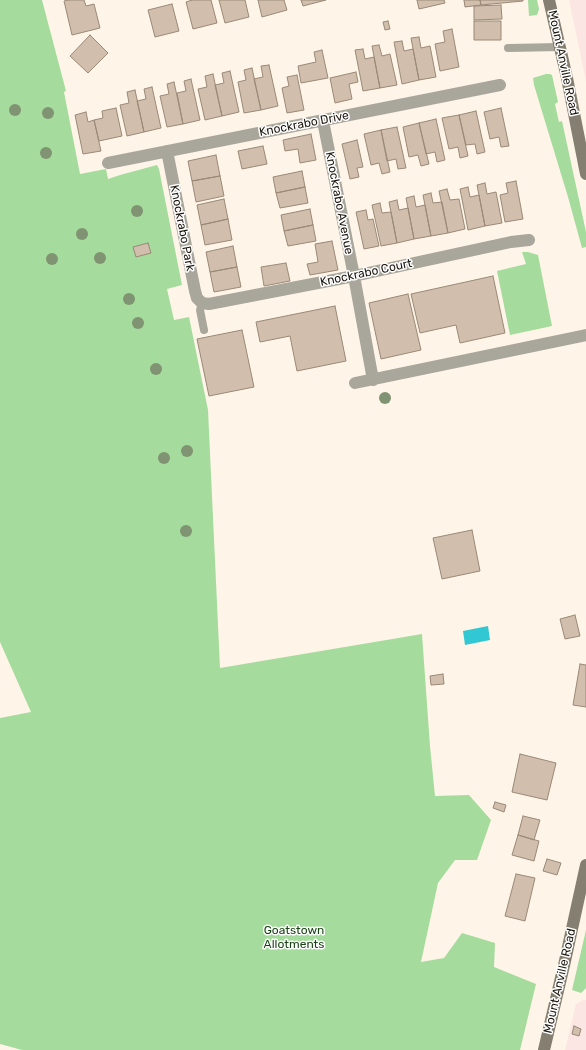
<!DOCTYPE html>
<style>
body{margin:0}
canvas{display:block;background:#fef4e7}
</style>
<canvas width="586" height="1050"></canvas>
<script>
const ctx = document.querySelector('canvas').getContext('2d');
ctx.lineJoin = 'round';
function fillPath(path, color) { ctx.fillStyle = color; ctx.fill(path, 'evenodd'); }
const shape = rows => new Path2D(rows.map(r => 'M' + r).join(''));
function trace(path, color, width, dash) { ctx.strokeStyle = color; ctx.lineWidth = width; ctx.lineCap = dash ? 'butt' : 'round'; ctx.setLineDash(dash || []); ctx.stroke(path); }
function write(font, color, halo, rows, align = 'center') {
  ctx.font = font + ' Rubik,sans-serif'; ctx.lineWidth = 3; ctx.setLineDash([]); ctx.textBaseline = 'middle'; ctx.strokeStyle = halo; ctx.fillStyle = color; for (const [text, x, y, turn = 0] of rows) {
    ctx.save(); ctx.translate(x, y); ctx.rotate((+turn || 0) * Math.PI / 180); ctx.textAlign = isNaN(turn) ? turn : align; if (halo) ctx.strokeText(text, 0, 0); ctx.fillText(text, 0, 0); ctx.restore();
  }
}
fillPath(shape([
 [569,0,586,0,586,82,584,72],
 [583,1000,586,1000,586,1050,565,1050,576,1004]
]), '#fce6e4');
fillPath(shape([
 [0,0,42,0,66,91,64,92,80,174,106,169,108,179,120,175,157,165,159,169,182,285,167,289,174,320,189,317,208,410,220,668,422,634,430,746,435,796,469,795,491,820,477,860,455,860,438,883,421,962,444,958,462,933,495,943,494,967,536,984,520,1050,22,1050,0,1044,0,718,31,712,0,642],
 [528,0,537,0,539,9,537,15,529,16],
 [546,74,550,74,552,75,558,102,555,104,559,122,562,121,586,232,586,247,582,248,568,197,534,85,533,78],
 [522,252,528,252,538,255,552,326,510,335,497,271,526,264],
 [586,930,586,988,581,993,572,990]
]), '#a5dc9d');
fillPath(shape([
 [488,626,490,640,465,645,463,631]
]), '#31c8d3');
const building = shape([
 [68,0,84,0,86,6,94,4,100,28,72,35,64,1,68,0],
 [192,0,211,0,217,23,193,29,186,2,192,0],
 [219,0,245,0,249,17,225,23,219,0],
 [258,0,284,0,287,10,262,17,258,0],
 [301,0,326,0,303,6,301,0],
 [417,0,444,0,445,3,419,9,417,0],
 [464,0,480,0,481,5,465,7,464,0],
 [480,0,523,0,523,1,481,5,480,0],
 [172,4,179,31,155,37,148,10,172,4],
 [501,5,502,19,474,20,474,6,501,5],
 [388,21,390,29,385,30,383,22,388,21],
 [474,21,501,21,501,40,474,40,474,21],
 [452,29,459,67,440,71,435,44,445,42,443,31,452,29],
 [90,35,108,53,88,73,70,56,90,35],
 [419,37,421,48,430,46,436,77,419,80,411,38,419,37],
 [402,41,404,51,413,49,419,80,402,84,394,42,402,41],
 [379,45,382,56,390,54,397,85,380,88,372,46,379,45],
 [363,49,365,59,374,57,380,88,363,91,355,50,363,49],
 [322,50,328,78,301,83,298,66,316,62,314,52,322,50],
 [269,65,278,106,261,110,254,79,263,77,261,66,269,65],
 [252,68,261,110,244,113,238,82,246,80,244,70,252,68],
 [230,71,239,112,222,116,215,85,224,83,222,73,230,71],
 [356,72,358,82,349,84,352,99,335,103,330,78,356,72],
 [213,74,222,116,205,120,198,89,207,87,205,76,213,74],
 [297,75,304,110,287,113,282,88,289,86,287,77,297,75],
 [191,79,200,120,183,124,177,93,186,91,184,81,191,79],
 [174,82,183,124,167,127,160,96,169,94,167,84,174,82],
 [152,87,161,128,144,132,137,101,146,99,144,89,152,87],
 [135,90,144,132,127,136,120,105,129,103,127,92,135,90],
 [116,108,122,136,99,141,94,120,103,118,102,111,116,108],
 [501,108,509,146,501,147,499,137,490,139,484,112,501,108],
 [476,111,485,152,477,154,475,144,466,145,459,115,476,111],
 [86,112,88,122,94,120,101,151,83,154,75,115,86,112],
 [459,115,468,156,460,158,458,147,449,149,442,118,459,115],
 [436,119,445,160,437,162,435,152,426,154,419,123,436,119],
 [419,123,429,164,421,166,418,155,409,157,403,127,419,123],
 [397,127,406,168,398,169,396,159,387,161,381,130,397,127],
 [381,130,390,172,382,174,379,163,371,165,364,134,381,130],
 [311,134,316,160,300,163,298,149,285,151,283,140,311,134],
 [357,140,363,167,357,168,359,177,350,179,342,144,357,140],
 [263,146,267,164,242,169,238,151,263,146],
 [216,155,220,176,192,181,188,161,216,155],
 [302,171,305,187,276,193,273,177,302,171],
 [220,176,224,196,196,202,192,181,220,176],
 [516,181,523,219,505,222,500,195,508,193,506,183,516,181],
 [485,183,487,194,496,192,502,223,485,226,477,185,485,183],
 [305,187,308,203,280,208,276,193,305,187],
 [468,187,470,197,479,195,485,226,468,230,460,189,468,187],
 [447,189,450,200,459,199,465,229,448,233,439,191,447,189],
 [431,193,433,203,442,202,448,233,431,236,423,195,431,193],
 [414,196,416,207,425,205,431,236,414,239,406,198,414,196],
 [224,199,228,219,201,225,197,205,224,199],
 [397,200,399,210,408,208,414,239,397,243,389,202,397,200],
 [380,203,382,213,391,212,397,243,381,246,372,205,380,203],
 [310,209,313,225,284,231,281,215,310,209],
 [366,210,368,220,373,219,379,246,364,249,356,212,366,210],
 [228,219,232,240,205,245,201,225,228,219],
 [313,225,316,241,288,246,284,231,313,225],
 [332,241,338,270,310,275,307,264,318,262,315,244,332,241],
 [148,243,151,253,136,257,133,247,148,243],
 [233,246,237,267,210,272,206,252,233,246],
 [286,263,290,281,264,286,261,267,286,263],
 [237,267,241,287,214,292,210,272,237,267],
 [493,276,505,333,460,343,456,325,420,333,411,294,493,276],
 [408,294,421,350,381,359,369,303,408,294],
 [335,306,346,361,297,371,290,336,260,342,256,322,335,306],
 [242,330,254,387,209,396,197,339,242,330],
 [472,530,480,571,442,579,433,538,472,530],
 [575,615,580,636,565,639,560,619,575,615],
 [580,664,586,665,586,707,573,705,580,664],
 [443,674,444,684,431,685,430,676,443,674],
 [520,754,556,763,547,800,512,792,520,754],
 [495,802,506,805,504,812,493,808,495,802],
 [523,816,540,820,534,840,518,835,523,816],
 [518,835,539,841,534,861,512,855,518,835],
 [547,859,561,863,557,875,543,871,547,859],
 [516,874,535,878,525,921,505,916,516,874],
 [574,1026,581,1029,579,1036,572,1034,574,1026]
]);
fillPath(building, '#d1beac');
trace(building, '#9a8977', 1);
trace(shape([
 [508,48,560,47],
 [202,303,200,310,204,330]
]), '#a9a69c', 8);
trace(shape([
 [323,121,354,276,373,380],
 [167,151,195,291,197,298,202,303,209,304,354,276,511,242,529,240],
 [108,163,500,85],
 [355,383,586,335]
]), '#a9a69c', 12);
trace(shape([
 [549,0,567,78,586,174],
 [544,1050,565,961,586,865]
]), '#847f70', 12);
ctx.fillStyle = '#809372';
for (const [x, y] of [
 [15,110],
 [48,113],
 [46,153],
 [137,211],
 [82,234],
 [100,258],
 [52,259],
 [129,299],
 [138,323],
 [156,369],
 [385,398],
 [187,451],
 [164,458],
 [186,531]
]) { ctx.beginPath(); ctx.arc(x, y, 6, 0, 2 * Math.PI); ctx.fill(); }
write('12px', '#1c170f', '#fff', [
 ["Mount Anville Road",563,63,78],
 ["Knockrabo Drive",304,124,-11],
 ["Knockrabo Avenue",339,203,79],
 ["Knockrabo Park",182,228,79],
 ["Knockrabo Court",366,273,-12],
 ["Mount Anville Road",560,981,-77]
]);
write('12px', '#184313', '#fff', [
 ["Goatstown",294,931],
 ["Allotments",294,945]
]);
</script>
